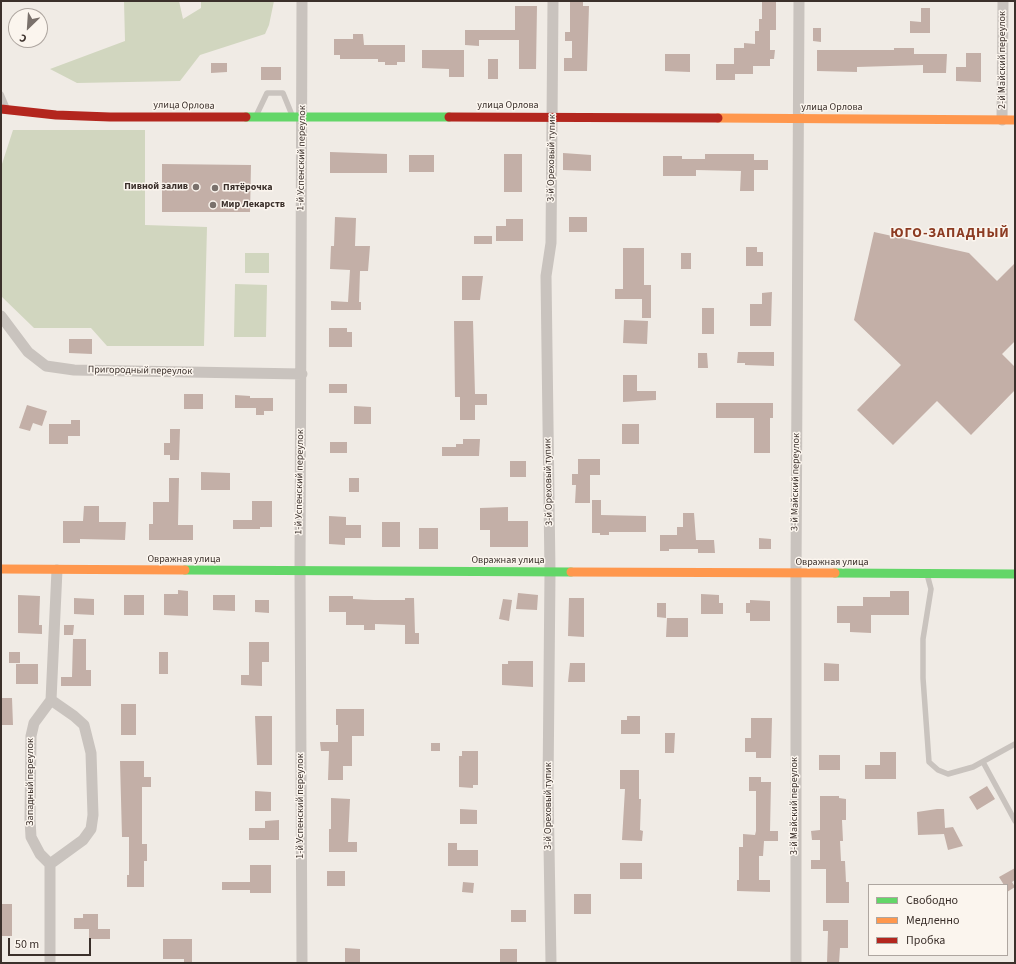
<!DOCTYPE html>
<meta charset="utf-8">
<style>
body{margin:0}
#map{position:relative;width:1016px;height:964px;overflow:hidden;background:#f0ebe5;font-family:"Source Sans 3",sans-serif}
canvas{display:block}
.frame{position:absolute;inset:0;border:2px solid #3b302b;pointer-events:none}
.legend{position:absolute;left:868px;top:884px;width:140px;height:72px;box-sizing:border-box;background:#fbf5ee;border:1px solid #aea6a0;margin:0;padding:5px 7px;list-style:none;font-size:12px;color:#3b302b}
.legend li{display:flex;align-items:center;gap:8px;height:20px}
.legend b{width:20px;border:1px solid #aea6a0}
.north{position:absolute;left:8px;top:8px;width:40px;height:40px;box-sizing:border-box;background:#fbf5ee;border:1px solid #aea6a0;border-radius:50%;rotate:205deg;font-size:11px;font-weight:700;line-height:16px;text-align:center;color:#3b302b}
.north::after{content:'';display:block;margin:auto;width:14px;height:18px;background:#7a716c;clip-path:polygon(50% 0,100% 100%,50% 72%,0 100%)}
.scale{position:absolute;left:8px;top:938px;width:83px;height:18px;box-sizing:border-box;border:2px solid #3b302b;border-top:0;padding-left:5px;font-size:12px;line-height:14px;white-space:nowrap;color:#3b302b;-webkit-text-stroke:3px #fbf5ee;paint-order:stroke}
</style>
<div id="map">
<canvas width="1016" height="964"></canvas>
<div class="frame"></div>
<ul class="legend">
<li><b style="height:5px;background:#63d668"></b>Свободно</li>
<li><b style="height:5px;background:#ff974d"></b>Медленно</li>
<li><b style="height:5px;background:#b3261e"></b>Пробка</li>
</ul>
<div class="north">С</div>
<div class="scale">50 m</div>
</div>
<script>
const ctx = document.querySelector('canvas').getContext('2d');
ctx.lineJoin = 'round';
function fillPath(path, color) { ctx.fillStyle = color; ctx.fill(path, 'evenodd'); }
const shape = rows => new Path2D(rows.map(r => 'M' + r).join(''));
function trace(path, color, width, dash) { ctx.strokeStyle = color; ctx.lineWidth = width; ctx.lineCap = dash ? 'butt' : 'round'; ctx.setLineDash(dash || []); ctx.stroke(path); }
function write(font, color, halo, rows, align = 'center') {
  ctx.font = font + ' "Source Sans 3",sans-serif'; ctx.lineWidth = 3; ctx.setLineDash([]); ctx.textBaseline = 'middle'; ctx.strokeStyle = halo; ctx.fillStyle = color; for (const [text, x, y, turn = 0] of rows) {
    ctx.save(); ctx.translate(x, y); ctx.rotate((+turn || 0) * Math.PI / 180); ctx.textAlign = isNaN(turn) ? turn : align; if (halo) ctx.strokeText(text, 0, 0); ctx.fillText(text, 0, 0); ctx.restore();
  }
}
fillPath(shape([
 [124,1,179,1,183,19,201,8,201,1,274,1,269,25,265,34,200,55,180,81,77,83,50,69,125,41],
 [13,130,145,130,145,225,207,227,204,346,107,346,91,328,34,328,1,296,1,167],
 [245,253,269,253,269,273,245,273],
 [235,284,267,285,266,337,234,337]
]), '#d1d6bf');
fillPath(shape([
 [762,1,776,1,776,30,770,30,770,50,775,50,774,59,770,59,770,66,753,66,753,74,735,74,735,80,716,80,716,64,734,64,734,48,744,48,744,43,755,44,755,31,759,31,759,19,762,19],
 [570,2,583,2,583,6,589,6,587,71,564,71,564,58,572,58,572,41,565,41,565,32,570,32],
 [515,6,537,6,536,69,519,69,519,40,479,40,479,46,465,45,465,30,515,30],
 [921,8,930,8,930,33,910,33,910,21,921,22],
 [813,28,821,28,821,42,813,41],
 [353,34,363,34,364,45,405,45,405,62,397,62,397,65,385,65,385,62,378,62,378,59,340,59,340,55,334,55,334,39,353,39],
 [894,48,914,48,914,54,947,54,946,73,923,73,923,65,857,67,857,72,817,71,817,50,894,50],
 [422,50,464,50,464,77,449,77,449,69,422,68],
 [966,53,981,53,981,82,956,81,956,67,966,67],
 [665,54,690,54,690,72,665,71],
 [488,59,498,59,498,79,488,79],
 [211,63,227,63,227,72,211,73],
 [261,67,281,67,281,80,261,80],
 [330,152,387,154,387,173,330,173],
 [563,153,591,155,591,171,563,170],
 [504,154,522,154,522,192,504,192],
 [705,154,754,154,754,160,768,160,768,170,754,170,754,191,740,191,741,171,696,170,696,176,663,176,663,156,682,156,682,159,705,159],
 [409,155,434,155,434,172,409,172],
 [162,164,251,165,250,212,162,212],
 [335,217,356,218,355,246,370,246,368,271,360,271,359,302,361,302,361,310,331,310,331,301,348,302,350,270,330,269,331,246,334,246],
 [569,217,587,217,587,232,569,232],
 [506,219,523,219,523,241,496,241,496,226,506,226],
 [874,232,969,253,997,281,1015,263,1015,341,1002,354,1015,367,1015,390,971,435,937,401,893,445,857,410,901,365,854,320],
 [474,236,492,236,492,244,474,244],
 [746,247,757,247,757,252,763,252,763,266,746,266],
 [623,248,644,248,644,285,651,285,651,318,642,318,642,299,615,299,615,289,623,289],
 [681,253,691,253,691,269,681,269],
 [462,276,483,276,480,300,462,300],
 [772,292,771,326,750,326,750,304,762,304,762,293],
 [702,308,714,308,714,334,702,334],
 [624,320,648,321,647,344,623,343],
 [454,321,473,321,475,394,487,394,487,405,475,405,475,420,460,420,460,397,455,397],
 [329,328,347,328,347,332,352,332,352,347,329,347],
 [69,339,92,339,92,354,69,353],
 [738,352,774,352,774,366,745,365,745,363,737,363],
 [698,353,707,353,708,368,698,368],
 [623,375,637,375,637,391,656,391,656,400,623,402],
 [329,384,347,384,347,393,329,393],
 [184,394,203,394,203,409,184,409],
 [235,395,250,396,250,398,273,398,273,411,264,411,264,415,256,415,256,408,235,408],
 [716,403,773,403,773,418,770,418,770,453,754,453,754,418,716,418],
 [27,405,47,411,42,426,33,423,30,431,19,428],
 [354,406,371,407,371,424,354,424],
 [71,420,80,420,80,436,68,436,68,444,49,444,49,424,71,424],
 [622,424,639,424,639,444,622,444],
 [170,429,180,429,179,460,170,460,170,455,164,455,164,443,170,443],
 [463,439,480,439,479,456,442,456,442,447,456,447,456,444,463,444],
 [330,442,347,442,347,453,330,453],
 [578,459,600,459,600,475,590,475,590,503,575,503,576,485,572,485,572,474,578,474],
 [510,461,526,461,526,477,510,477],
 [201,472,230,473,230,490,201,490],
 [169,478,179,478,178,525,193,525,193,540,149,540,149,524,153,524,153,502,169,502],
 [349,478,359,478,359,492,349,492],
 [592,500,601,500,601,515,646,516,646,532,609,532,609,535,600,535,600,533,592,533],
 [252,501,272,501,272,527,260,527,260,529,233,529,233,520,252,520],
 [84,506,99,506,99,522,126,522,125,540,80,539,80,543,63,543,63,521,83,521],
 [508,507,508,521,528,521,528,547,490,547,490,530,480,530,480,508],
 [683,513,694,513,696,540,714,540,715,553,698,553,698,549,669,549,669,551,660,551,660,535,677,535,677,527,683,527],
 [329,516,346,517,346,525,361,525,361,538,345,538,345,545,329,544],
 [382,522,400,522,400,547,382,547],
 [419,528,438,528,438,549,419,549],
 [759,538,771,539,771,549,759,549],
 [178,590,188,591,188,616,164,615,164,594,178,594],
 [890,591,909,591,909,615,871,615,871,633,850,632,850,623,837,623,837,606,863,606,863,597,890,597],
 [518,593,538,595,537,610,516,609],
 [701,594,719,595,719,603,723,603,723,614,701,614],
 [18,595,40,596,39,625,42,625,42,634,18,633],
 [124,595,144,595,144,615,124,615],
 [213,595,235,595,235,611,213,610],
 [329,596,353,596,353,599,374,600,405,600,405,598,414,598,415,633,419,633,419,644,405,644,405,625,375,624,375,630,364,630,364,625,346,625,346,612,329,612],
 [74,598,94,599,94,615,74,614],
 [569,598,584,598,584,637,568,636],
 [503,599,512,600,509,621,499,619],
 [255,600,269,600,269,613,255,612],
 [750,600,770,601,770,621,750,621,750,613,746,613,746,603,750,603],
 [657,603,666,603,666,618,657,617],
 [667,618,688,618,688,637,666,637],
 [64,625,74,625,73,635,64,635],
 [73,639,86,639,86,670,91,670,91,686,61,686,61,677,72,677],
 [249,642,269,642,269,662,262,662,262,686,241,685,241,675,249,675],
 [9,652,20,652,20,663,9,663],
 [159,652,168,652,168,674,159,674],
 [508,661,533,661,533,687,502,685,502,664,508,664],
 [570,663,585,663,585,682,568,682],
 [824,663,839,664,839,681,824,681],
 [16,664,38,664,38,684,16,684],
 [2,698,12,698,13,725,1,725],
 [121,704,136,704,136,735,121,735],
 [336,709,364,709,364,736,352,736,352,766,343,766,343,780,328,780,329,751,321,751,320,742,338,742,338,725,336,725],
 [255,716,272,716,272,765,257,765],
 [627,716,640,716,640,734,621,734,621,720,627,720],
 [751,718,772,718,771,758,756,758,756,752,745,752,745,738,751,738],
 [665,733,675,733,674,753,665,753],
 [431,743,440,743,440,751,431,751],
 [462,751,478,751,478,785,473,785,473,788,459,787,459,756,462,756],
 [880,752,896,752,896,779,865,779,865,765,880,765],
 [819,755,840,755,840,770,819,770],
 [120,761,144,761,144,777,151,777,151,787,142,787,142,844,147,844,147,861,144,861,144,887,127,887,127,875,129,875,129,837,122,837],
 [620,770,639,770,639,799,641,799,640,830,643,831,642,841,622,840,625,789,620,789],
 [749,777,761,777,761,782,771,782,770,831,778,831,778,841,764,841,763,856,759,856,759,880,770,880,770,892,737,891,737,880,739,880,739,847,743,847,743,834,755,835,756,831,756,791,749,791],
 [987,786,995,799,977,810,969,797],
 [255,791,271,792,271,811,255,811],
 [820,796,839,796,839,798,846,799,846,820,842,820,843,841,840,841,841,861,845,861,846,882,849,882,849,903,826,903,826,869,811,869,811,860,820,860,820,840,812,840,811,831,820,830],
 [331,798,350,799,348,842,357,842,357,852,329,852,329,829,331,829],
 [460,809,477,810,477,824,460,824],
 [937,809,944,809,945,828,953,827,963,846,948,850,944,834,918,835,917,812],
 [279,820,279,840,249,840,249,828,265,828,265,821],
 [448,843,457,843,457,850,478,850,478,866,448,866],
 [620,863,642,863,642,879,620,879],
 [250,865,271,865,271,893,250,893,250,890,222,890,222,882,250,882],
 [1015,868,1015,880,1012,882,1015,887,1007,892,1007,885,1004,885,999,877],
 [327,871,345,871,345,886,327,886],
 [463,882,474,883,473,893,462,892],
 [574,894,591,894,591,914,574,914],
 [1,904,12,904,12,936,1,936],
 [511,910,526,910,526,922,511,922],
 [83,914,98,914,98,929,110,929,110,939,89,939,89,929,74,929,74,918,83,918],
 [823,920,848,920,848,948,840,948,839,963,827,963,828,931,823,931],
 [163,939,192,939,192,963,184,963,184,959,163,959],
 [345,948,360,949,360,963,345,963],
 [500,949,517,949,517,963,500,963]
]), '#c3afa7');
trace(shape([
 [1,94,7,108],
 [256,116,267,93,283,93,292,115],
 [927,574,931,589,923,639,923,678,929,762,938,770,948,774,973,767,1015,744],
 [983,762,1015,821]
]), '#c9c3be', 5.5);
trace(shape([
 [302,1,300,571,302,963],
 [1002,120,1003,1],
 [1,316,28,352,46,366,74,370,302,374],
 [50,864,83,840,91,829,93,815,91,753,84,725,74,716,51,700],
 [50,963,50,864,40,854,31,837,30,819,31,736,34,723,51,700,57,570],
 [551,963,548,788,550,572,546,276,551,243,553,1],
 [796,963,796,574,799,1]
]), '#c9c3be', 11);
trace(shape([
 [246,117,449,117],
 [185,570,571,572],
 [835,573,1015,574]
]), '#63d668', 9);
trace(shape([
 [718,118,1015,120],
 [1,569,185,570],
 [571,572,835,573]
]), '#ff974d', 9);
trace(shape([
 [1,109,56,115,110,117,246,117],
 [449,117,718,118]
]), '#b3261e', 9);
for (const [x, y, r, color] of [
 [196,187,4,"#7a716c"],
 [215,188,4,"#7a716c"],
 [213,205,4,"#7a716c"]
]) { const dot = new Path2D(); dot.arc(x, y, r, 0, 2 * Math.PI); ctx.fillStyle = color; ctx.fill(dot); trace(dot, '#fbf5ee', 1.5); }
write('10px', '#3b302b', '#fbf5ee', [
 ["2-й Майский переулок",1003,60,-90],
 ["улица Орлова",184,106,1],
 ["улица Орлова",508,106],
 ["улица Орлова",832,108],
 ["1-й Успенский переулок",302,158,-89],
 ["3-й Ореховый тупик",552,158,-89],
 ["Пригородный переулок",140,371,1],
 ["1-й Успенский переулок",300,482,-89],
 ["3-й Ореховый тупик",549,482,-91],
 ["3-й Майский переулок",796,482,-89],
 ["Овражная улица",184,560],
 ["Овражная улица",508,561],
 ["Овражная улица",832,563],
 ["Западный переулок",31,782,-90],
 ["1-й Успенский переулок",301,806,-90],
 ["3-й Ореховый тупик",549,806,-90],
 ["3-й Майский переулок",795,806,-90]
]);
write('bold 10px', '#3b302b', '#fbf5ee', [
 ["Пивной залив",188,187,"right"],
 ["Пятёрочка",223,188],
 ["Мир Лекарств",221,205]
], 'left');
ctx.letterSpacing = '1px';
write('bold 14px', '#8c3b22', '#fbf5ee', [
 ["ЮГО-ЗАПАДНЫЙ",950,234]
]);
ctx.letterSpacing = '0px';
</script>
